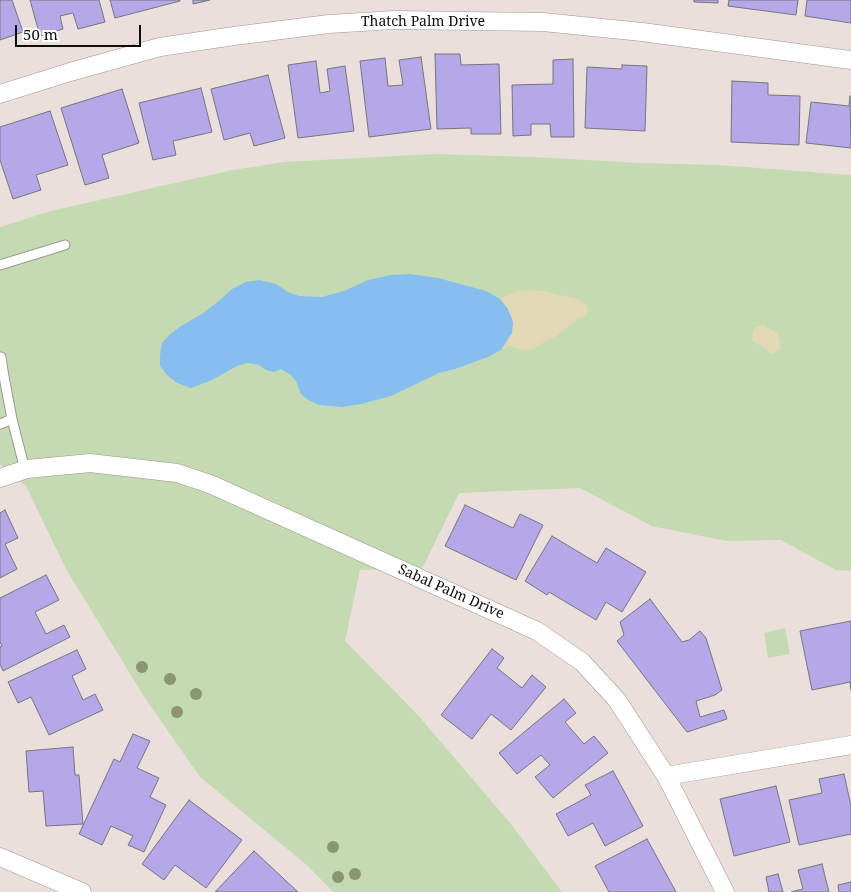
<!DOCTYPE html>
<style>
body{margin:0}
#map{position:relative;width:851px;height:892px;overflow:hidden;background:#eadfdb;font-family:"Noto Serif",serif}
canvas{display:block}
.scale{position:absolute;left:15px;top:25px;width:126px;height:22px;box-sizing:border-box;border:2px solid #0f0c0a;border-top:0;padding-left:6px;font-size:15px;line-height:18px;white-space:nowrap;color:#0f0c0a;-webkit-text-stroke:4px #fff;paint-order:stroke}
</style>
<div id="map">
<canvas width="851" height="892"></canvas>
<div class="scale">50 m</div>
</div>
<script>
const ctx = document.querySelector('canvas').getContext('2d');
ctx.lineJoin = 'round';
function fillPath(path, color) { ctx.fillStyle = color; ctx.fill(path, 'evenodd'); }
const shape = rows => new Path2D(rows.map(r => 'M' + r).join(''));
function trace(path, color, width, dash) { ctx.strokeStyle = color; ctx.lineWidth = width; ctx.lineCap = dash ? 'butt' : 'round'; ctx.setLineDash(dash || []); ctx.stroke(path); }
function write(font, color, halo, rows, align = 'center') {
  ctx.font = font + ' "Noto Serif",serif'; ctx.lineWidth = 4; ctx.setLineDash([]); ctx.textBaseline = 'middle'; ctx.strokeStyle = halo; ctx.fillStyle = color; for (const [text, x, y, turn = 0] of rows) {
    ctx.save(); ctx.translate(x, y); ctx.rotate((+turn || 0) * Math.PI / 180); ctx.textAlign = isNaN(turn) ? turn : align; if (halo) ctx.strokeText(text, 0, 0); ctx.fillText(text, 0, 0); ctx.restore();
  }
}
fillPath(shape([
 [434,154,534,157,640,163,718,165,851,175,851,571,836,570,781,540,726,541,652,526,580,488,459,493,422,569,360,570,345,641,417,714,511,824,562,892,333,892,308,866,200,777,143,695,66,569,26,486,0,464,0,227,51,211,228,171,284,162],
 [785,628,790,654,768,658,764,633]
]), '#c4dbb2');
fillPath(shape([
 [527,290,543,291,556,295,572,297,580,300,586,305,588,309,587,315,572,323,556,336,545,341,534,349,524,350,510,346,501,350,507,342,508,309,500,299,517,291],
 [764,325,778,334,780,343,781,349,772,354,768,352,762,346,755,343,752,340,753,331,755,327]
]), '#e2d8b4');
fillPath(shape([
 [410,274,438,278,486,291,500,299,508,309,513,322,512,333,501,350,488,357,455,369,439,373,391,396,361,404,342,407,319,405,308,400,301,394,296,381,291,375,281,369,274,372,266,370,259,365,248,363,237,366,212,380,191,388,177,383,167,375,160,366,160,355,162,343,169,335,181,326,202,314,220,300,232,289,246,282,259,280,276,284,288,292,299,296,322,297,344,291,368,280,391,275]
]), '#86beef');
const building = shape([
 [0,0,12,0,23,32,0,40,0,0],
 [30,0,99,0,105,22,78,29,73,13,60,16,63,29,40,36,30,0],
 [110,0,180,0,180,1,115,18,110,0],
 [193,0,210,0,193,4,193,0],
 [694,0,718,0,718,3,694,2,694,0],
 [729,0,798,0,796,15,728,6,729,0],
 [807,0,851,0,851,23,805,16,807,0],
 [435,54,460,54,461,65,499,64,501,134,471,134,471,128,437,129,435,54],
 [421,57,431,129,369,137,360,61,385,58,388,86,403,85,399,60,421,57],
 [573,59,574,137,551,137,550,124,531,124,531,135,513,136,512,85,553,84,553,60,573,59],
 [316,61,320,93,330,91,327,69,345,66,354,131,298,138,288,65,316,61],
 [622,65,647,66,645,131,585,128,587,67,622,69,622,65],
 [268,75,285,138,254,146,250,133,224,140,211,89,268,75],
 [732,81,768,83,768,95,800,96,799,145,731,142,732,81],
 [201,88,212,132,173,141,176,155,153,160,139,103,201,88],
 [122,89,139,143,102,155,109,178,85,185,61,108,122,89],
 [850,96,851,148,806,143,811,102,849,106,850,96],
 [50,111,68,165,36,175,41,190,13,199,0,160,0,127,50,111],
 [465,505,513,528,520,514,543,525,516,580,445,546,465,505],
 [5,510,18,538,5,544,17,569,0,578,0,513,5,510],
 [552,536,597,563,606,548,646,572,622,612,606,602,596,620,549,592,547,595,525,581,552,536],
 [46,575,59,600,35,612,46,634,64,625,70,637,3,671,0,664,0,647,2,646,0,642,0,598,46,575],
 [650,599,682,642,689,640,700,631,706,638,722,690,715,695,696,701,700,717,724,710,727,719,687,732,617,641,624,635,620,622,650,599],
 [851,621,851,690,850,682,812,690,800,631,851,621],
 [492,649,504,658,497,668,522,688,532,675,546,687,511,730,491,714,472,739,441,715,492,649],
 [77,650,86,669,72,676,83,700,95,694,103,710,49,735,31,697,18,703,8,682,77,650],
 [564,699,576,713,565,722,584,744,594,736,608,753,553,798,535,777,550,765,541,755,517,774,499,753,564,699],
 [133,734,150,741,137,768,159,778,150,797,166,805,144,852,128,845,133,836,111,826,102,845,79,834,114,759,120,762,133,734],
 [73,747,75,775,79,775,83,824,46,826,43,791,29,792,26,751,73,747],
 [613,771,643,826,605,846,593,823,568,836,556,814,591,795,585,785,613,771],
 [844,774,851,806,851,834,799,845,789,800,822,793,819,779,844,774],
 [776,786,790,842,734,856,720,799,776,786],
 [189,800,242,840,206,888,175,865,164,880,142,864,189,800],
 [647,839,676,892,609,892,595,866,647,839],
 [254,851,298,892,215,892,254,851],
 [822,864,829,892,791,892,803,889,798,870,822,864],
 [778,874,783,892,769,892,766,877,778,874],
 [851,882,851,892,839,892,838,885,851,882]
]);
fillPath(building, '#b4a8e8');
trace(building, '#76757e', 1);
const lane = shape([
 [0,265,65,245],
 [1,357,3,371],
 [0,372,3,371,12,419,25,470],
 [0,424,12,419]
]);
const street = shape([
 [0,94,70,72,160,47,234,36,329,24,394,20,543,22,642,32,851,60],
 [0,478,27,469,90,463,177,473,210,484,537,631,582,662,617,700,666,776,725,892],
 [666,776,851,745],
 [0,857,82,892]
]);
trace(lane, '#a09692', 11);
trace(street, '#a09692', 19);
trace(lane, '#fff', 9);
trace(street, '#fff', 18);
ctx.fillStyle = '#8a9672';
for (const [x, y] of [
 [142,667],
 [170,679],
 [196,694],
 [177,712],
 [333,847],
 [355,874],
 [338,877]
]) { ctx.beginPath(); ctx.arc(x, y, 6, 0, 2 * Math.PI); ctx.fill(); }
write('14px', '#0f0c0a', '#fff', [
 ["Thatch Palm Drive",423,22],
 ["Sabal Palm Drive",451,592,24]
]);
</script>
